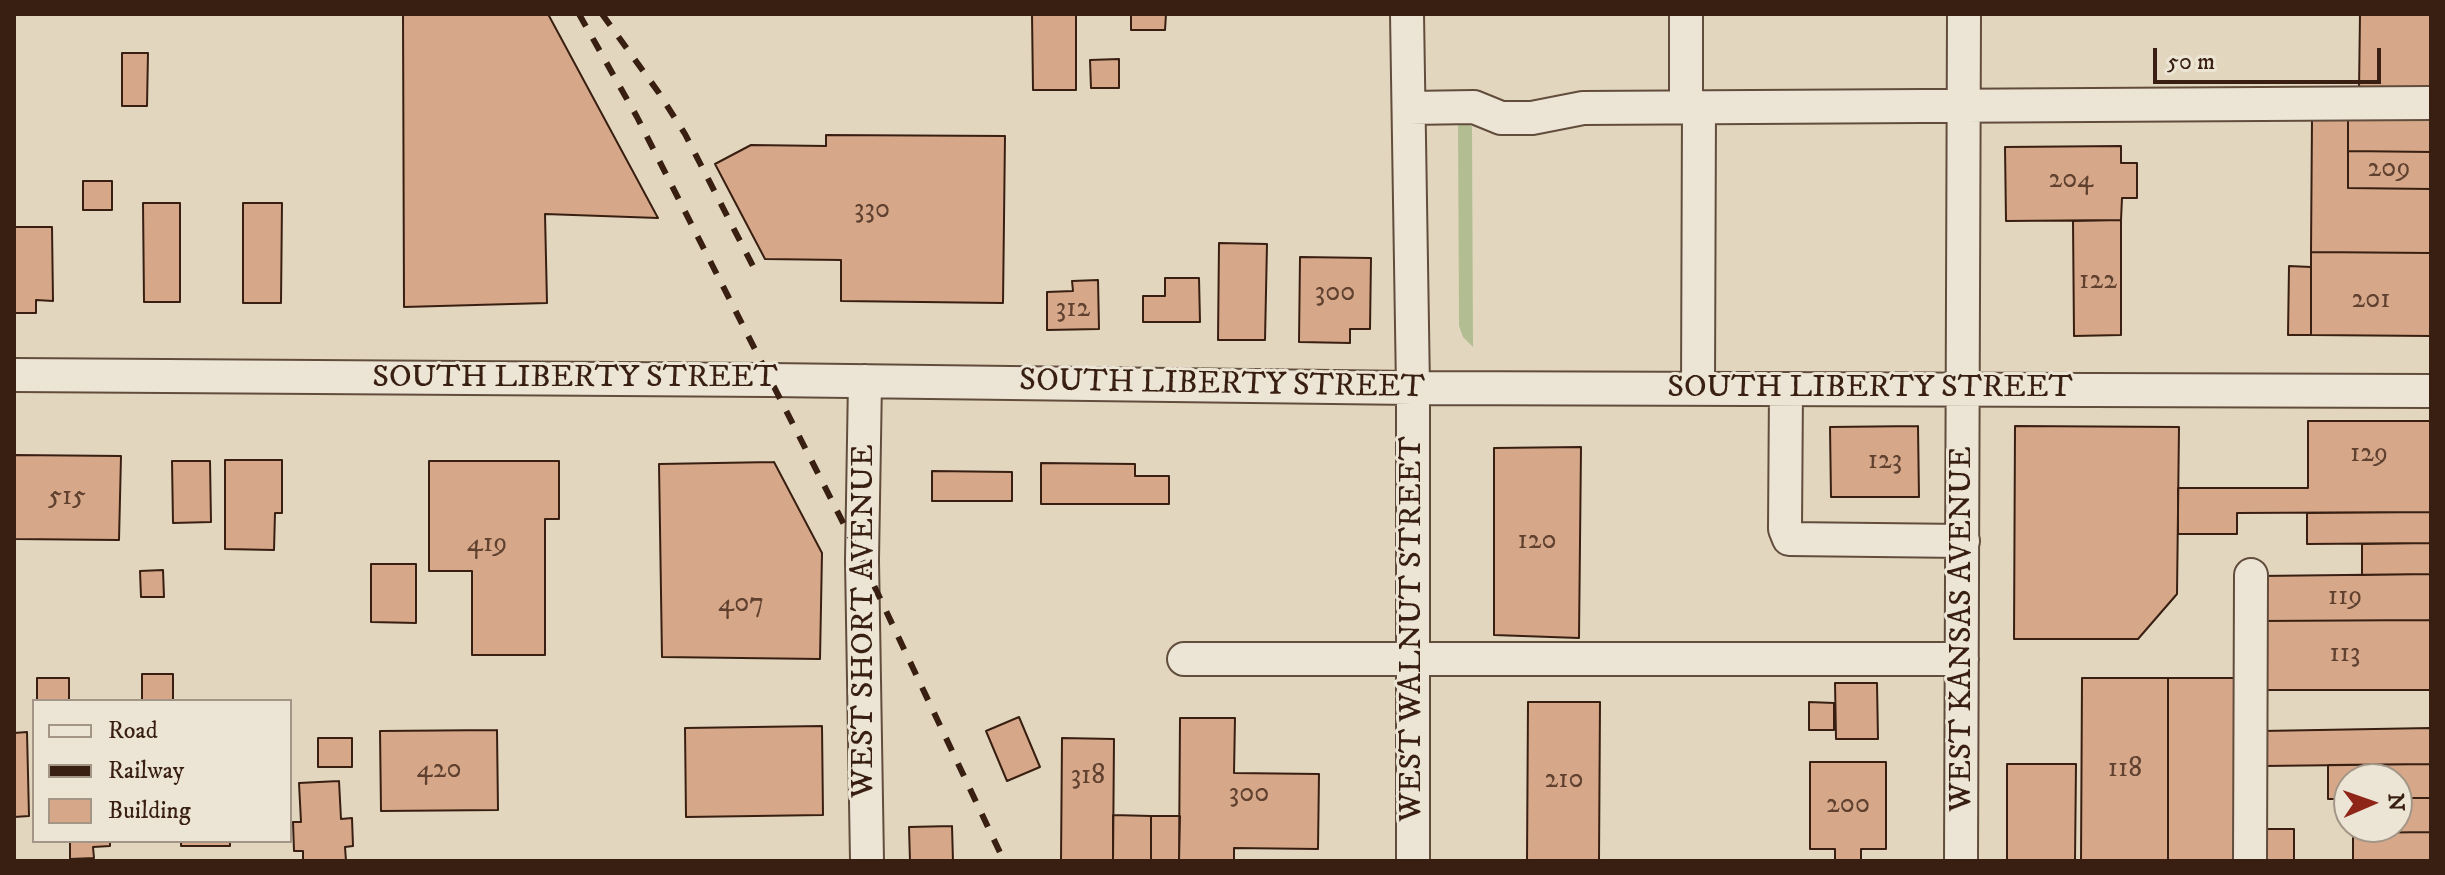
<!DOCTYPE html>
<style>
body{margin:0}
#map{position:relative;width:2445px;height:875px;overflow:hidden;background:#e2d7be;font-family:"IM FELL DW Pica",serif}
canvas{display:block}
.frame{position:absolute;inset:0;border:16px solid #381f12;pointer-events:none}
.legend{position:absolute;left:32px;top:699px;width:260px;height:144px;box-sizing:border-box;background:#ece5d5;border:2px solid #a49687;margin:0;padding:10px 14px;list-style:none;font-size:24px;color:#381f12}
.legend li{display:flex;align-items:center;gap:16px;height:40px}
.legend b{width:40px;border:2px solid #a49687}
.north{position:absolute;left:2333px;top:763px;width:80px;height:80px;box-sizing:border-box;background:#ece5d5;border:2px solid #a49687;border-radius:50%;rotate:88deg;font-size:22px;font-weight:700;line-height:32px;text-align:center;color:#381f12}
.north::after{content:'';display:block;margin:auto;width:28px;height:36px;background:#8f2418;clip-path:polygon(50% 0,100% 100%,50% 72%,0 100%)}
.scale{position:absolute;left:2153px;top:48px;width:228px;height:36px;box-sizing:border-box;border:4px solid #381f12;border-top:0;padding-left:10px;font-size:24px;line-height:28px;white-space:nowrap;color:#381f12;-webkit-text-stroke:6px #ece5d5;paint-order:stroke}
</style>
<div id="map">
<canvas width="2445" height="875"></canvas>
<div class="frame"></div>
<ul class="legend">
<li><b style="height:10px;background:#ece5d5"></b>Road</li>
<li><b style="height:10px;background:#381f12"></b>Railway</li>
<li><b style="height:22px;background:#d6a889"></b>Building</li>
</ul>
<div class="north">N</div>
<div class="scale">50 m</div>
</div>
<script>
const ctx = document.querySelector('canvas').getContext('2d');
ctx.lineJoin = 'round';
function fillPath(path, color) { ctx.fillStyle = color; ctx.fill(path, 'evenodd'); }
const shape = rows => new Path2D(rows.map(r => 'M' + r).join(''));
function trace(path, color, width, dash) { ctx.strokeStyle = color; ctx.lineWidth = width; ctx.lineCap = dash ? 'butt' : 'round'; ctx.setLineDash(dash || []); ctx.stroke(path); }
function write(font, color, halo, rows, align = 'center') {
  ctx.font = font + ' "IM FELL DW Pica",serif'; ctx.lineWidth = 6; ctx.setLineDash([]); ctx.textBaseline = 'middle'; ctx.strokeStyle = halo; ctx.fillStyle = color; for (const [text, x, y, turn = 0] of rows) {
    ctx.save(); ctx.translate(x, y); ctx.rotate((+turn || 0) * Math.PI / 180); ctx.textAlign = isNaN(turn) ? turn : align; if (halo) ctx.strokeText(text, 0, 0); ctx.fillText(text, 0, 0); ctx.restore();
  }
}
fillPath(shape([
 [1458,120,1467,121,1472,127,1473,347,1463,337,1459,326]
]), '#b2be92');
const building = shape([
 [403,14,548,14,658,218,545,214,547,303,404,307,403,14],
 [1032,14,1076,14,1076,90,1033,90,1032,14],
 [1131,14,1166,14,1165,30,1131,30,1131,14],
 [2360,14,2431,14,2431,91,2359,91,2360,14],
 [122,53,148,53,147,106,122,106,122,53],
 [1119,59,1119,88,1091,88,1090,60,1119,59],
 [2312,118,2348,118,2348,188,2431,189,2431,253,2311,252,2312,118],
 [2348,118,2431,119,2431,152,2348,151,2348,118],
 [826,135,1005,136,1003,303,841,301,841,260,765,259,715,164,751,145,826,146,826,135],
 [2121,146,2121,163,2137,163,2137,198,2122,198,2121,220,2006,221,2005,147,2121,146],
 [2348,151,2431,152,2431,189,2348,188,2348,151],
 [83,181,112,181,112,210,83,210,83,181],
 [143,203,180,203,180,302,144,302,143,203],
 [243,203,282,203,281,303,243,303,243,203],
 [2121,220,2121,335,2074,336,2073,221,2121,220],
 [15,227,52,227,53,301,36,300,36,313,14,313,15,227],
 [1219,243,1267,244,1265,340,1218,340,1219,243],
 [2311,252,2431,253,2431,336,2311,335,2311,252],
 [1300,257,1371,258,1370,329,1350,329,1350,343,1299,342,1300,257],
 [2289,266,2311,267,2311,335,2288,335,2289,266],
 [1165,278,1199,278,1200,322,1143,322,1143,296,1165,296,1165,278],
 [1098,280,1099,329,1047,330,1047,292,1073,291,1072,281,1098,280],
 [2308,421,2431,421,2431,512,2237,513,2237,534,2178,534,2178,488,2308,488,2308,421],
 [1918,426,1919,497,1831,497,1830,427,1918,426],
 [2015,426,2179,427,2177,594,2138,639,2014,639,2015,426],
 [1581,447,1579,638,1494,635,1494,448,1581,447],
 [14,455,121,456,119,540,14,539,14,455],
 [225,460,282,460,282,513,275,513,274,550,225,549,225,460],
 [172,461,210,461,211,522,173,523,172,461],
 [429,461,559,461,559,519,545,519,545,655,472,655,472,571,429,571,429,461],
 [774,462,822,553,820,659,662,657,659,464,774,462],
 [1041,463,1135,464,1135,476,1169,476,1169,504,1041,504,1041,463],
 [932,471,1012,472,1012,501,932,501,932,471],
 [2431,512,2431,543,2307,544,2307,513,2431,512],
 [2431,543,2431,574,2362,575,2362,544,2431,543],
 [371,564,416,564,416,623,371,622,371,564],
 [163,570,164,597,141,597,140,571,163,570],
 [2431,574,2431,620,2259,621,2259,576,2431,574],
 [2431,620,2431,690,2259,690,2259,621,2431,620],
 [142,674,173,674,173,701,142,701,142,674],
 [37,678,69,678,69,701,37,701,37,678],
 [2082,678,2168,678,2168,861,2081,861,2082,678],
 [2168,678,2236,678,2235,861,2168,861,2168,678],
 [1835,683,1877,683,1878,739,1836,739,1835,683],
 [1528,702,1600,702,1599,861,1527,861,1528,702],
 [1809,702,1834,703,1834,730,1809,730,1809,702],
 [1019,717,1040,767,1007,781,986,731,1019,717],
 [1180,718,1235,718,1234,773,1319,774,1318,849,1234,848,1234,861,1179,861,1180,718],
 [822,726,823,815,686,817,685,728,822,726],
 [2431,728,2431,764,2263,766,2262,731,2431,728],
 [497,730,498,810,381,811,380,731,497,730],
 [27,732,29,816,14,817,14,733,27,732],
 [318,738,352,738,352,767,318,767,318,738],
 [1062,738,1114,739,1113,861,1061,861,1062,738],
 [1810,762,1886,762,1886,849,1861,849,1861,861,1835,861,1835,849,1810,849,1810,762],
 [2007,764,2076,764,2075,861,2007,861,2007,764],
 [2431,764,2431,798,2397,798,2397,779,2349,779,2349,799,2328,799,2328,765,2431,764],
 [339,781,341,819,352,818,353,846,345,847,346,861,303,861,303,851,294,851,293,822,301,822,299,783,339,781],
 [2397,798,2431,798,2431,832,2353,833,2353,827,2397,827,2397,798],
 [1113,815,1151,816,1151,861,1113,861,1113,815],
 [1151,816,1180,816,1179,861,1151,861,1151,816],
 [952,826,953,861,910,861,909,827,952,826],
 [2260,829,2294,829,2294,861,2260,861,2260,829],
 [2431,832,2431,861,2353,861,2353,833,2431,832],
 [70,841,110,841,110,846,93,847,94,858,70,859,70,841],
 [181,841,230,841,230,846,181,846,181,841]
]);
fillPath(building, '#d6a889');
trace(building, '#381f12', 2);
const minor = shape([
 [1407,14,1413,388,1413,861],
 [1686,14,1686,107],
 [1409,108,1474,107,1501,118,1532,118,1583,108,2431,103],
 [14,375,769,380,1413,388,2431,391],
 [865,381,862,560,867,861],
 [1698,389,1699,107],
 [1786,389,1785,529,1789,539,1963,541],
 [1184,659,1962,659],
 [1961,861,1964,14],
 [2250,861,2251,575]
]);
trace(minor, '#624d3d', 36);
trace(minor, '#ece5d5', 32);
trace(shape([
 [579,14,637,117,862,560,1004,861],
 [602,14,659,93,685,134,756,272]
]), '#381f12', 6, [14, 14]);
write('28px', '#604130', null, [
 ["209",2389,170],
 ["204",2071,181],
 ["330",872,211],
 ["122",2098,282],
 ["300",1335,294],
 ["201",2371,301],
 ["312",1073,310],
 ["129",2369,455],
 ["123",1885,462],
 ["515",67,498],
 ["120",1537,542],
 ["419",487,545],
 ["119",2345,598],
 ["407",741,605],
 ["113",2345,655],
 ["118",2125,770],
 ["420",439,771],
 ["318",1088,777],
 ["210",1564,781],
 ["300",1249,795],
 ["200",1848,806]
]);
write('32px', '#381f12', '#ece5d5', [
 ["SOUTH LIBERTY STREET",575,379],
 ["SOUTH LIBERTY STREET",1222,386,1],
 ["SOUTH LIBERTY STREET",1870,389],
 ["WEST SHORT AVENUE",865,621,-90],
 ["WEST WALNUT STREET",1413,629,-90],
 ["WEST KANSAS AVENUE",1963,629,-90]
]);
</script>
